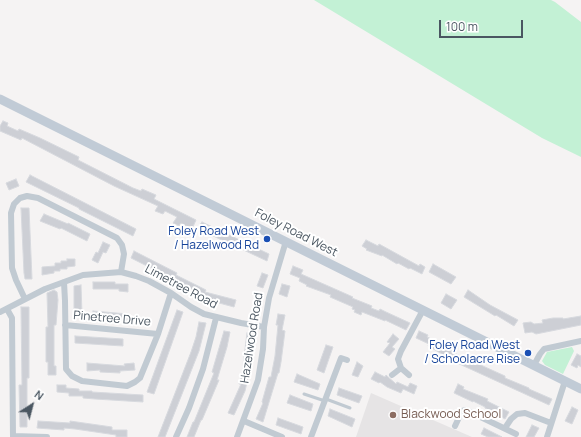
<!DOCTYPE html>
<style>
body{margin:0}
#map{position:relative;width:581px;height:437px;overflow:hidden;background:#f5f3f3;font-family:Manrope,sans-serif}
canvas{display:block}
.north{position:absolute;left:12px;top:385px;width:40px;height:40px;-webkit-text-stroke:3px #fff;paint-order:stroke;rotate:36deg;font-size:11px;font-weight:700;line-height:16px;text-align:center;color:#4a5661}
.north::after{content:'';display:block;margin:auto;width:14px;height:18px;background:#4a5661;clip-path:polygon(50% 0,100% 100%,50% 72%,0 100%)}
.scale{position:absolute;left:439px;top:20px;width:84px;height:18px;box-sizing:border-box;border:2px solid #4a5661;border-top:0;padding-left:5px;font-size:12px;line-height:14px;white-space:nowrap;color:#4a5661;-webkit-text-stroke:3px #fff;paint-order:stroke}
</style>
<div id="map">
<canvas width="581" height="437"></canvas>
<div class="north">N</div>
<div class="scale">100 m</div>
</div>
<script>
const ctx = document.querySelector('canvas').getContext('2d');
ctx.lineJoin = 'round';
function fillPath(path, color) { ctx.fillStyle = color; ctx.fill(path, 'evenodd'); }
const shape = rows => new Path2D(rows.map(r => 'M' + r).join(''));
function trace(path, color, width, dash) { ctx.strokeStyle = color; ctx.lineWidth = width; ctx.lineCap = dash ? 'butt' : 'round'; ctx.setLineDash(dash || []); ctx.stroke(path); }
function write(font, color, halo, rows, align = 'center') {
  ctx.font = font + ' Manrope,sans-serif'; ctx.lineWidth = 4; ctx.setLineDash([]); ctx.textBaseline = 'middle'; ctx.strokeStyle = halo; ctx.fillStyle = color; for (const [text, x, y, turn = 0] of rows) {
    ctx.save(); ctx.translate(x, y); ctx.rotate((+turn || 0) * Math.PI / 180); ctx.textAlign = isNaN(turn) ? turn : align; if (halo) ctx.strokeText(text, 0, 0); ctx.fillText(text, 0, 0); ctx.restore();
  }
}
fillPath(shape([
 [371,393,472,437,356,437]
]), '#e6e4e5');
fillPath(shape([
 [314,0,551,0,555,2,581,22,581,157,542,138],
 [572,347,574,351,563,374,545,365,542,361,547,352]
]), '#c3f1d5');
const building = shape([
 [3,121,8,123,7,126,18,131,19,129,40,138,79,157,78,160,133,188,141,191,142,189,156,195,154,199,196,220,192,229,181,223,179,226,173,223,177,217,165,211,163,214,155,211,158,206,114,186,22,138,21,140,0,131,0,126,3,121],
 [30,175,136,229,133,236,79,209,79,208,26,182,30,175],
 [16,179,19,186,9,190,6,183,16,179],
 [21,208,29,208,32,279,25,279,24,273,21,208],
 [44,214,68,224,68,223,90,234,87,241,61,228,60,229,40,221,44,214],
 [202,222,269,254,267,261,235,246,235,248,227,245,228,243,209,234,210,231,199,226,202,222],
 [366,240,378,246,379,244,419,266,420,264,425,267,422,274,410,268,409,269,398,263,397,264,382,255,382,256,366,250,367,249,362,246,366,240],
 [103,242,110,245,106,253,103,252,98,263,92,260,96,252,98,253,103,242],
 [134,251,177,273,176,275,206,290,205,292,236,300,234,307,208,300,209,299,175,283,177,281,131,258,134,251],
 [67,259,75,259,75,266,67,267,67,269,60,269,60,271,54,271,54,273,42,275,42,267,55,266,55,263,61,263,61,261,67,261,67,259],
 [433,264,456,277,451,284,429,272,433,264],
 [293,266,303,270,301,274,353,297,352,298,372,306,371,308,379,311,380,309,386,312,410,323,406,330,385,320,385,321,362,312,361,315,354,312,355,310,352,309,353,307,330,297,331,295,306,286,307,285,299,281,300,278,290,274,293,266],
 [262,273,268,275,263,288,257,286,262,273],
 [93,282,115,282,115,284,128,284,128,292,119,291,119,289,93,289,93,282],
 [282,284,290,286,287,297,279,294,282,284],
 [81,285,82,314,74,314,74,286,81,285],
 [54,290,57,292,58,300,56,325,54,325,54,366,56,366,56,375,48,375,48,362,46,362,46,327,48,327,47,293,54,290],
 [468,290,490,305,518,320,514,326,496,315,495,316,464,297,468,290],
 [446,294,457,300,451,309,441,303,446,294],
 [21,307,29,307,29,378,27,378,27,427,20,427,19,385,22,385,21,307],
 [177,310,183,312,154,394,147,392,177,310],
 [93,311,128,314,128,321,93,318,93,311],
 [278,314,285,315,282,330,285,331,281,362,279,373,278,373,263,422,256,419,263,403,262,402,269,377,271,377,275,356,278,325,276,325,278,314],
 [581,316,581,325,536,334,532,332,525,333,523,323,531,322,534,324,543,323,542,320,553,318,563,318,563,319,581,316],
 [199,322,206,323,199,351,165,437,158,437,191,352,196,337,199,322],
 [224,331,230,332,227,347,217,380,219,380,202,420,201,420,194,437,187,437,193,422,194,422,214,373,212,372,224,331],
 [419,331,428,335,427,337,448,346,447,348,455,352,454,353,505,376,505,378,529,388,529,389,552,399,549,405,444,357,444,355,428,346,429,344,416,338,419,331],
 [247,333,254,334,250,369,245,391,234,415,228,413,241,384,239,384,242,373,247,333],
 [393,334,399,339,392,347,395,349,389,356,383,352,390,343,387,342,393,334],
 [75,336,123,339,123,346,75,343,75,336],
 [326,345,333,347,324,373,317,370,326,345],
 [577,354,581,356,581,367,578,365,577,368,571,365,577,354],
 [357,362,363,366,358,377,352,375,357,362],
 [87,363,125,366,124,364,134,363,135,370,120,371,120,373,100,372,100,370,87,371,87,363],
 [375,372,385,377,386,375,396,384,397,382,408,387,410,383,417,386,414,394,403,389,401,393,387,387,380,382,379,383,371,379,375,372],
 [297,374,320,384,318,390,294,382,297,374],
 [458,384,464,387,463,389,488,399,487,401,509,412,505,419,485,408,485,407,473,401,473,402,454,393,458,384],
 [57,385,66,385,66,388,79,389,79,391,92,391,92,392,143,395,143,402,95,399,83,398,83,396,69,396,69,393,57,392,57,385],
 [339,388,362,396,359,403,337,395,339,388],
 [290,395,313,404,311,411,287,403,290,395],
 [572,407,578,410,572,424,565,421,572,407],
 [330,409,355,419,352,427,328,416,330,409],
 [278,418,303,427,301,434,276,425,278,418],
 [38,421,70,423,70,421,112,427,112,430,127,430,127,437,116,437,116,435,75,429,64,428,64,430,37,428,38,421],
 [532,425,539,428,534,437,526,437,532,425],
 [484,428,502,437,488,437,481,434,484,428]
]);
fillPath(building, '#cdcfd5');
trace(building, '#d7d9de', 1);
trace(shape([
 [304,394,325,401],
 [326,399,350,408]
]), '#c1cad2', 3);
trace(shape([
 [64,282,65,301,66,369,72,376,82,381,127,386,135,382,140,378,158,334,171,293],
 [25,299,16,280,12,268,11,213,14,204,20,198,27,196,38,198,117,238,122,245,124,254,121,272],
 [7,309,12,318,13,437],
 [0,312,45,289,83,275,121,272,136,276,149,281,171,293,191,307,204,314,241,323,264,327],
 [65,325,158,334],
 [534,365,540,354,544,349,581,341],
 [392,375,401,368],
 [409,375,401,368,398,359,401,351,423,310],
 [244,421,282,437],
 [455,426,462,411,466,410,516,434],
 [505,428,511,419,517,414,525,413,551,423],
 [13,436,47,437],
 [176,437,189,408,203,369,216,318],
 [237,437,258,380,263,349,264,327,269,298,286,241],
 [311,437,341,358,347,360],
 [547,437,565,381]
]), '#c1cad2', 6);
trace(shape([
 [0,99,581,389]
]), '#c1cbd6', 9);
for (const [x, y, r, color] of [
 [267,239,4,"#1a4fb4"],
 [528,353,4,"#1a4fb4"],
 [393,415,4,"#8d6e63"]
]) { const dot = new Path2D(); dot.arc(x, y, r, 0, 2 * Math.PI); ctx.fillStyle = color; ctx.fill(dot); trace(dot, '#fff', 1.5); }
write('12px', '#164399', '#fff', [
 ["Foley Road West",259,232],
 ["/ Hazelwood Rd",259,246],
 ["Foley Road West",520,346],
 ["/ Schoolacre Rise",520,360]
], 'right');
write('12px', '#4a5661', '#fff', [
 ["Foley Road West",296,233,27],
 ["Limetree Road",181,287,28],
 ["Pinetree Drive",112,319,5],
 ["Hazelwood Road",252,338,-81]
]);
write('12px', '#785e54', '#fff', [
 ["Blackwood School",401,415]
], 'left');
</script>
